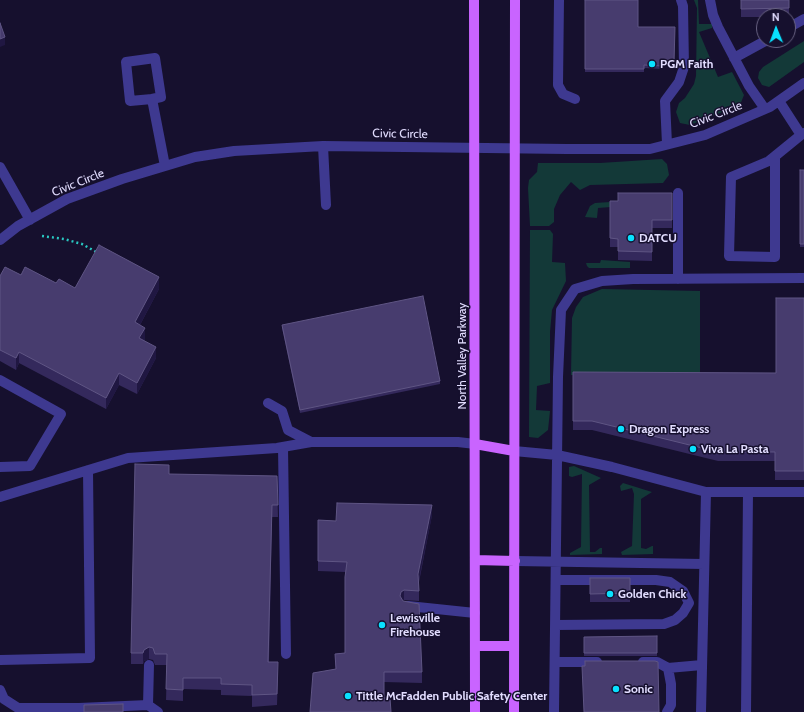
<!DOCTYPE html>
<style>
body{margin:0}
#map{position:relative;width:804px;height:712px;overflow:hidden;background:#16102e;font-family:Cabin,sans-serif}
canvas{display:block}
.north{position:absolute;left:756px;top:8px;width:40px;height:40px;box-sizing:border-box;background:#16102e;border:1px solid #686282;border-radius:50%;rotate:359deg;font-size:11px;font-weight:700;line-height:16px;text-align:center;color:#e2ddff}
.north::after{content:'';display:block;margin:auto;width:14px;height:18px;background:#09e1ff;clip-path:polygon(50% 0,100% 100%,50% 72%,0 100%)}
</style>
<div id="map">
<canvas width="804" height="712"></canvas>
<div class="north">N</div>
</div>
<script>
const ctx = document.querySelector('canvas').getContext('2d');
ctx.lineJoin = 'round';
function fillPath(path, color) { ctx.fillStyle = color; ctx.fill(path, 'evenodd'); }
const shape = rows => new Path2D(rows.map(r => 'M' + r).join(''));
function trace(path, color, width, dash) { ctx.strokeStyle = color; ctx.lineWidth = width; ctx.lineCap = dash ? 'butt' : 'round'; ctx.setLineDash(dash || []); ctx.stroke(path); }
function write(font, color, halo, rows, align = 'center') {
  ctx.font = font + ' Cabin,sans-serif'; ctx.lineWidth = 3; ctx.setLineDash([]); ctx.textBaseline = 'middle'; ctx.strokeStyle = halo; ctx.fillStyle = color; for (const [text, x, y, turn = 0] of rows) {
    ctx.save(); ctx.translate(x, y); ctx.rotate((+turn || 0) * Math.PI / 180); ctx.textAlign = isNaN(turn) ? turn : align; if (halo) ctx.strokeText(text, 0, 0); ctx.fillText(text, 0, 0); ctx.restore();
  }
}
fillPath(shape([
 [694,0,698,0,699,24,712,24,712,28,699,32,718,77,732,72,744,95,740,105,690,125,680,123,676,112,679,103,685,98,694,84,696,76,697,8],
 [804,41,804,62,769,87,762,85,758,78,759,72,763,67],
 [662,159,667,164,669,175,663,183,590,185,580,190,571,182,560,195,554,209,554,222,549,226,530,226,528,188,529,180,537,172,538,163,600,163],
 [610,202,611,207,598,208,597,218,585,217,590,206,595,203],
 [530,230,550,230,553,234,552,262,565,263,566,281,552,310,550,332,550,383,537,386,536,410,550,411,548,430,538,438,529,437],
 [601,260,630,262,630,268,589,268,587,266,586,263,600,263],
 [602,289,700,291,700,379,571,375,572,318,576,307,583,297],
 [574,466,601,478,589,485,590,552,595,552,600,548,602,548,602,554,570,555,570,553,581,547,582,474,572,477,569,476,569,467],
 [623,483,652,492,641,499,641,548,646,549,652,546,653,546,653,554,622,555,621,552,632,546,634,494,632,488,621,491,620,486]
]), '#133938');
trace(shape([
 [42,236,64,239,82,244,98,253]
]), '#29c7c1', 2.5, [2, 3]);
trace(shape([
 [559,0,558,85,563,94,575,99],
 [710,0,713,15,718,27,749,86,765,109],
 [788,28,804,19],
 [734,58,767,40],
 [152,99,130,101,126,62,155,58,161,97,152,99,165,166],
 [779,101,801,135,804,133],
 [667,144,665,101,679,82,684,67,683,6,681,0],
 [323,146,326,205],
 [775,156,775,257,729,256,731,177,769,161,801,135],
 [0,167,30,220],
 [0,240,18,226,67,199,122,179,195,157,234,151,323,146,567,149,650,149,705,135,770,107,804,83],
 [678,279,678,193],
 [0,380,61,414,30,466,0,467],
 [268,403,282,411,288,430,311,442,458,442,475,444],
 [283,447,286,654],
 [514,451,557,455,612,467,706,492,701,712],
 [706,492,804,492],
 [0,497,128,458,277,448,311,442],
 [515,561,704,564],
 [408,606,475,613],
 [555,625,664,624,675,620,683,613,689,603,683,591,670,582,656,580,556,580],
 [0,660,90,658,88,470],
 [555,662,597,662],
 [643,662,657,662,668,668,671,684,671,705,667,712],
 [668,668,702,665],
 [0,690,4,699,18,708,79,708,148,705,158,712],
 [148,705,149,665],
 [554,712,558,377,561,310,575,289,602,281,633,279,804,278],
 [746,712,748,492]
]), '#3e3990', 10);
trace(shape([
 [474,0,475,712],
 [475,444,514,451],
 [475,560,515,561],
 [475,646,514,646],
 [514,712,515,0]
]), '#c964ff', 10);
fillPath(shape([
 [585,0,638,27,675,27,674,65,662,65,662,69,644,68,644,72,585,72],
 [741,0,789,0,789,16,764,16,764,17,741,17],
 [800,170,804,170,804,247,800,247],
 [672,193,672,228,652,228,652,261,618,260,618,247,610,247,610,210,618,201],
 [21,275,75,288,159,289,140,325,145,339,144,340,156,358,137,394,119,385,106,409,19,363,16,370,0,361,0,276],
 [804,298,804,480,775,480,775,461,718,461,592,430,573,430,573,372,776,373],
 [282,325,440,381,440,384,300,413,282,328],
 [169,474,277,476,278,517,272,517,269,662,278,673,277,705,252,707,252,696,221,695,221,690,183,689,183,701,166,700,167,665,155,665,153,660,149,659,144,661,143,664,131,664,131,653],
 [432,515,419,582,419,601,404,600,402,601,422,672,422,683,384,682,384,698,336,670,335,654,345,653,346,572,318,571,318,520,336,521],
 [590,578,630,578,630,602,590,602],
 [657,636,657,656,584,656,584,637]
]), '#34295c');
fillPath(shape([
 [5,37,5,45,0,47,0,39],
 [159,277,159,289,135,334,135,322],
 [145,328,145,339,139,349,139,338],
 [156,347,156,358,137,394,137,383],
 [19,352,19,363,16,370,16,358],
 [119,373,119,385,106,409,106,398],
 [432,505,432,515,418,584,418,574],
 [404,590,404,600,401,603,400,596,401,592],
 [149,647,149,659,144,661,143,664,143,653,144,650]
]), '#201742');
const building = shape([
 [585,0,638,0,638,27,675,27,674,62,662,62,662,66,644,65,644,69,585,69,585,0],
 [741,0,789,0,789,8,741,9,741,0],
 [0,23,5,37,0,39,0,23],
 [800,170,804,170,804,244,800,244,800,170],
 [618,193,672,193,672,220,652,220,652,252,618,251,618,239,610,238,610,201,618,201,618,193],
 [99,245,159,277,135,322,145,328,139,338,156,347,137,383,119,373,106,398,19,352,16,358,0,350,0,276,5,267,21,275,25,267,56,283,59,279,75,288,99,245],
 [423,296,440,381,300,410,282,325,423,296],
 [776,298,804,298,804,471,775,471,775,452,718,452,592,421,573,421,573,372,776,373,776,298],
 [135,464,169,465,169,474,277,476,278,505,272,505,268,662,278,662,277,694,252,695,252,685,221,684,221,678,183,678,183,690,166,689,167,654,155,654,153,648,149,647,144,650,143,653,131,653,135,464],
 [337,503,432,505,418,574,419,591,404,590,401,592,400,596,403,601,419,604,422,672,384,672,384,698,390,698,391,712,310,712,313,673,336,669,335,654,345,653,345,577,347,562,318,561,318,520,336,521,337,503],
 [590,578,630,578,630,593,590,594,590,578],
 [657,636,657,653,584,653,584,637,657,636],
 [585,661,655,661,658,662,659,712,584,712,582,666,585,666,585,661],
 [123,704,123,712,84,712,84,705,123,704]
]);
fillPath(building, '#473c6e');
trace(building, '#5f5584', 1);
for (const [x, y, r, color] of [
 [652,64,4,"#09e1ff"],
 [631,238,4,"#09e1ff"],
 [621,429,4,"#09e1ff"],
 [693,449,4,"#09e1ff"],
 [610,594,4,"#09e1ff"],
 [382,625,4,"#09e1ff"],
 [616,689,4,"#09e1ff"],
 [348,696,4,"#09e1ff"]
]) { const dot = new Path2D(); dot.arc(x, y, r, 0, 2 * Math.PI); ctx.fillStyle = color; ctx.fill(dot); trace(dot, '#16102e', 1.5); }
write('bold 12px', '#e2ddff', '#16102e', [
 ["PGM Faith",660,64],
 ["DATCU",639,238],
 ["Dragon Express",629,429],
 ["Viva La Pasta",701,449],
 ["Golden Chick",618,594],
 ["Lewisville",390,618],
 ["Firehouse",390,632],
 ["Sonic",624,689],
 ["Tittle McFadden Public Safety Center",356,696]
], 'left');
write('12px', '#e2ddff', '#16102e', [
 ["Civic Circle",716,115,-21],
 ["Civic Circle",400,134,1],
 ["Civic Circle",78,183,-22],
 ["North Valley Parkway",462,356,-90]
]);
</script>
